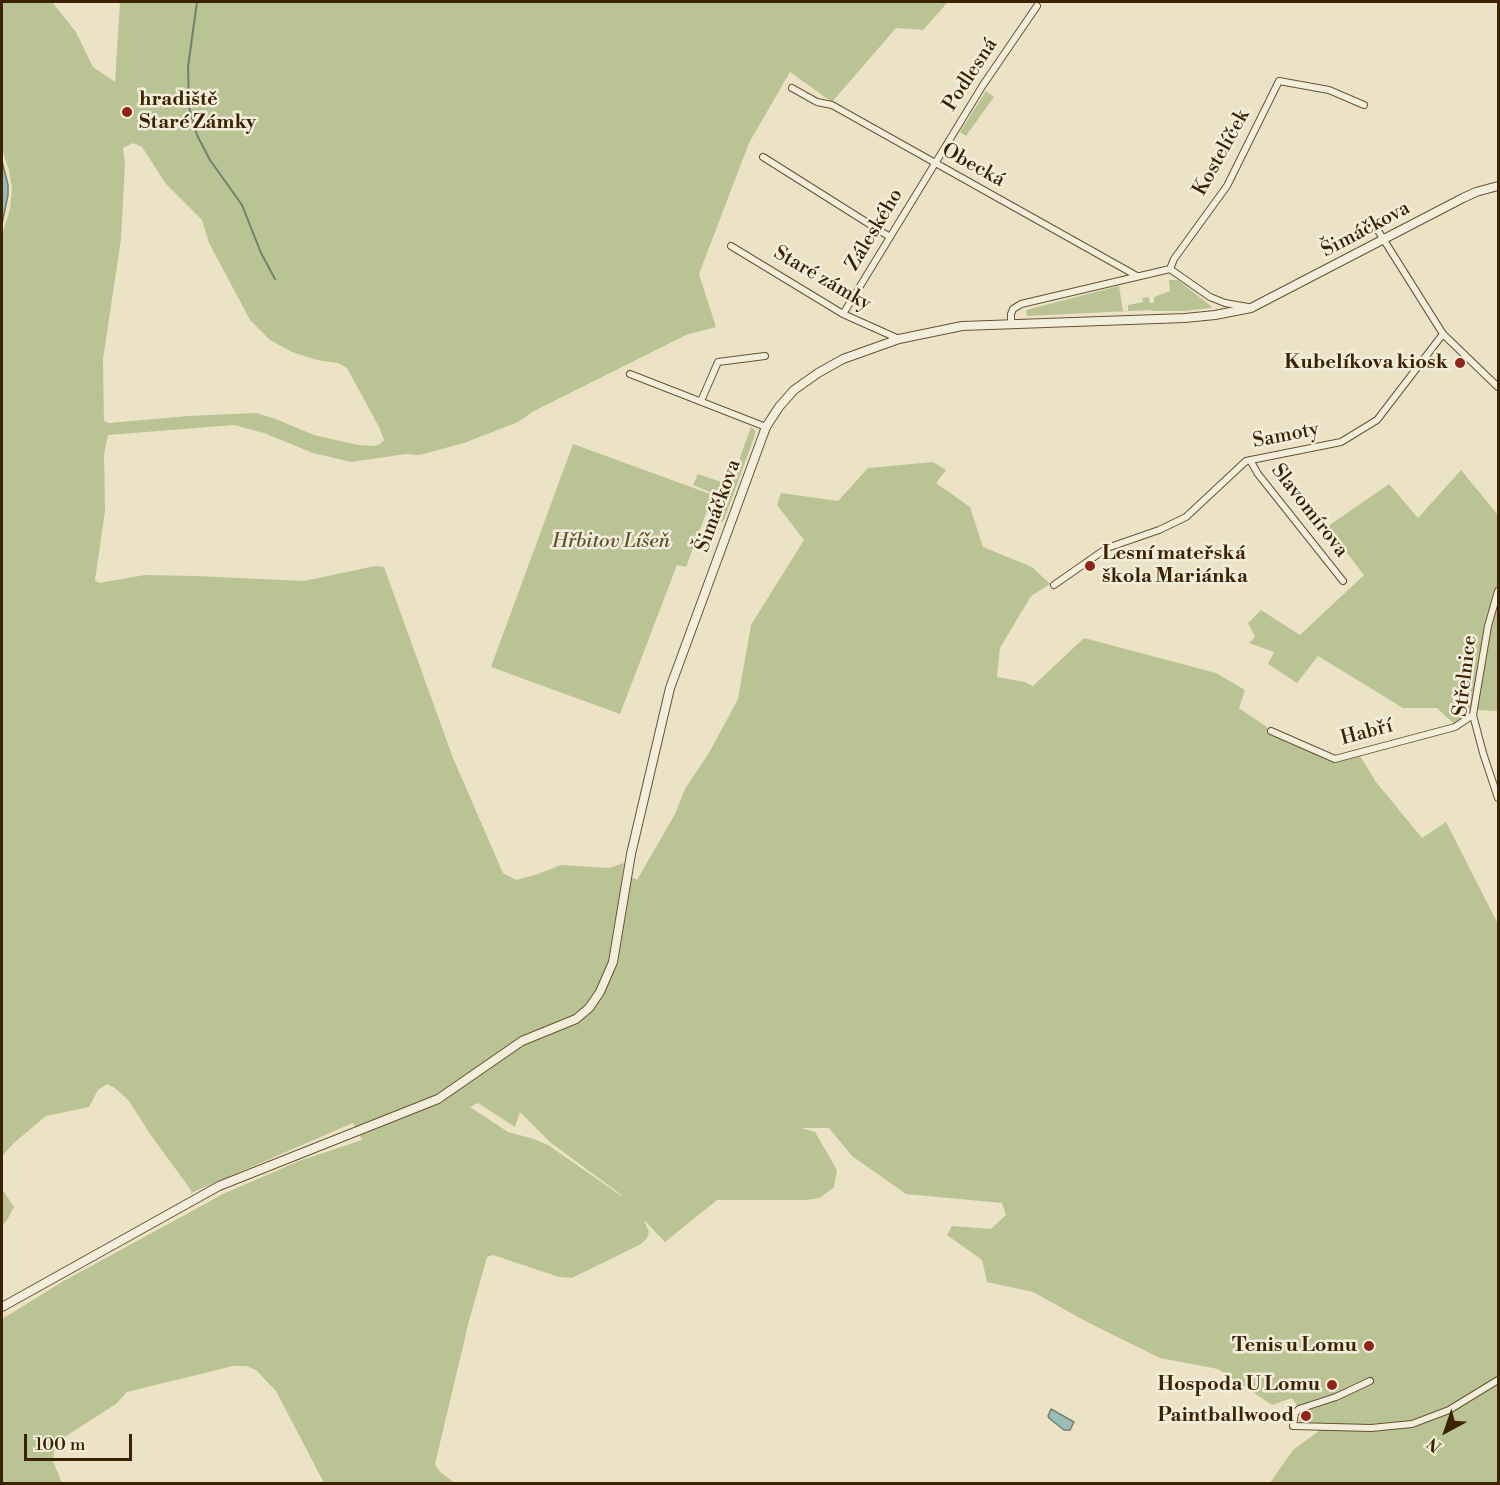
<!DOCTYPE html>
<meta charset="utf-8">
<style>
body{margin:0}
#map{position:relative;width:1500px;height:1485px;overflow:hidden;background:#ece3c7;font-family:"Libre Bodoni",serif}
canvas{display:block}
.frame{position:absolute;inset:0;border:3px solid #3b2201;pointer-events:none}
.north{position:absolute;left:1416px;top:1401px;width:60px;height:60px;-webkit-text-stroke:4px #f3eddb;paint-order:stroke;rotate:220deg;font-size:16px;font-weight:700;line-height:24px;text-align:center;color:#3b2201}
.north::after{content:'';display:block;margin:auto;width:21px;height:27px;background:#3b2201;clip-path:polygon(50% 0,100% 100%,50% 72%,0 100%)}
.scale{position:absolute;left:24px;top:1434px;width:108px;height:27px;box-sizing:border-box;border:3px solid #3b2201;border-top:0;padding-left:8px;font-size:18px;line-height:21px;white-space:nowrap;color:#3b2201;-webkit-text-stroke:4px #f3eddb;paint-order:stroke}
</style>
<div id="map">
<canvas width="1500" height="1485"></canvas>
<div class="frame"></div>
<div class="north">N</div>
<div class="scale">100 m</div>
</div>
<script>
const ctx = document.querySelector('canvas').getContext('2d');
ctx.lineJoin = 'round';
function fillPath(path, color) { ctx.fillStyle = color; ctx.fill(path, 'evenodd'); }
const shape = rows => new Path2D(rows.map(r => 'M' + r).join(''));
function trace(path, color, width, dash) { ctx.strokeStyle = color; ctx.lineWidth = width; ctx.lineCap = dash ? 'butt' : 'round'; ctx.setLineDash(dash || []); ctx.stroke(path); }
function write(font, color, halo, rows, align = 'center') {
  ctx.font = font + ' "Libre Bodoni",serif'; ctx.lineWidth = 5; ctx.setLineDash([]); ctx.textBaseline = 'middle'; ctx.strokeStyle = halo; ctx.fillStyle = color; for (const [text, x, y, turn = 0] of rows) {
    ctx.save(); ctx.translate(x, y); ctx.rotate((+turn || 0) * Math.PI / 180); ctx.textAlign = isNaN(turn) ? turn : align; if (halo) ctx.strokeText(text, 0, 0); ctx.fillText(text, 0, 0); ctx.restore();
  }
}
fillPath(shape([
 [2,2,52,2,76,32,93,67,115,82,120,2,948,2,923,30,896,28,832,102,790,72,749,143,699,274,716,327,686,335,534,411,518,422,464,443,419,455,406,454,351,462,313,453,264,433,234,425,108,435,104,454,105,511,95,580,99,583,145,575,196,576,304,581,375,566,384,567,453,758,503,873,516,880,538,874,561,865,609,868,624,863,622,877,634,878,637,880,675,814,685,789,709,753,738,699,751,625,804,540,777,505,781,493,838,501,868,468,933,462,946,470,936,483,970,507,983,547,1032,567,1050,584,1031,596,1000,648,997,677,1025,682,1033,686,1084,638,1216,673,1245,690,1239,708,1268,728,1277,738,1309,749,1335,762,1360,756,1376,782,1422,838,1446,822,1498,924,1498,1483,1270,1483,1293,1450,1319,1431,1299,1423,1299,1409,1292,1398,1272,1405,1218,1369,1160,1358,1089,1323,1033,1292,987,1282,982,1260,947,1235,952,1226,991,1229,1006,1215,1002,1203,906,1194,852,1156,829,1128,801,1128,815,1132,837,1170,834,1187,820,1198,805,1200,717,1200,665,1242,644,1220,649,1232,647,1238,641,1244,572,1278,559,1277,493,1255,487,1257,469,1321,435,1464,440,1472,455,1483,324,1483,276,1391,256,1370,246,1366,233,1366,127,1392,116,1404,55,1443,53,1461,62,1483,2,1483,2,1319,62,1282,223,1194,299,1161,362,1140,353,1123,191,1193,191,1190,150,1134,129,1101,115,1088,107,1084,98,1090,89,1107,46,1116,15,1142,2,1156,2,235,10,209,12,188,9,170,2,149],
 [133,143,142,147,166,184,202,220,209,243,250,320,270,340,292,352,317,360,338,363,347,368,379,427,384,440,380,444,375,446,358,445,340,441,314,435,273,418,256,413,188,416,109,423,104,421,103,359,121,239,125,164,123,148],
 [478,1103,515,1127,520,1112,551,1143,619,1193,623,1197,548,1145,534,1139,508,1132,470,1107],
 [986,91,994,97,966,136,960,132],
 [1169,280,1178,280,1211,306,1211,308,1185,311,1152,311,1151,310,1027,316,1026,310,1119,286,1123,311,1128,311,1128,305,1143,302,1142,298,1149,297,1150,303,1154,303,1154,297,1170,291],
 [751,427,755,430,755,435,724,520,717,525,721,510,720,496,693,485,698,474,730,485],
 [573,444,713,495,686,567,677,565,620,714,491,667],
 [1461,470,1498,515,1498,711,1477,710,1471,712,1454,724,1437,708,1403,708,1318,656,1297,683,1268,664,1274,652,1249,643,1255,637,1248,623,1261,610,1300,635,1364,575,1327,527,1389,484,1418,518],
 [2,1189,14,1207,7,1220,2,1226]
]), '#bac394');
const water = shape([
 [2,161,8,185,8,195,2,224,2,161],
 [1051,1409,1074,1422,1070,1430,1064,1430,1050,1419,1048,1416,1051,1409]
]);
fillPath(water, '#99beb8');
trace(water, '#73806f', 1.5);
trace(shape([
 [197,2,188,67,189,107,197,135,210,160,242,205,261,253,275,279]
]), '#73806f', 2);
const minor = shape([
 [792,88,817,102,832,105,1137,276],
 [763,157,890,237],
 [1377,229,1443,334,1498,387],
 [731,246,843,314,899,339],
 [1170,269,1174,259,1227,186,1279,81,1329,90,1364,105],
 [843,314,983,85,1037,6],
 [1011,324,1011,314,1013,309,1021,304,1170,269,1210,297,1225,303,1248,307],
 [630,374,766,427],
 [701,401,718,362,765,356],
 [1250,460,1258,474,1343,581],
 [1054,585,1107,548,1159,530,1186,517,1246,461,1341,442,1377,420,1443,334],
 [1498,591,1488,626,1473,715,1483,753,1498,798],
 [1271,731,1335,759,1455,727,1473,715],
 [1370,1381,1336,1397,1299,1409,1295,1413,1293,1426,1371,1428,1412,1424,1449,1410,1498,1380]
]);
const tertiary = shape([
 [2,1307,219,1186,438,1099,522,1041,576,1019,589,1008,600,992,613,962,631,854,670,688,766,427,779,407,794,390,818,373,843,359,899,339,962,326,1185,318,1215,315,1251,308,1463,198,1476,192,1498,186]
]);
trace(minor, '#675232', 8);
trace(tertiary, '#675232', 10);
trace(minor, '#f3eddb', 6);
trace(tertiary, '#f3eddb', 8);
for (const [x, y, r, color] of [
 [127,112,6,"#8f2418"],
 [1460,363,6,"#8f2418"],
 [1090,566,6,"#8f2418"],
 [1369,1346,6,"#8f2418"],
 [1332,1385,6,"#8f2418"],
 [1306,1416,6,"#8f2418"]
]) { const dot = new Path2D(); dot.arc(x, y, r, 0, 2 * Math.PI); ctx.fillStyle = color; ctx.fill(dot); trace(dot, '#f3eddb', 2); }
write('20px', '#3b2201', '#f3eddb', [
 ["Podlesná",971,75,-57],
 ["Kostelíček",1222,153,-61],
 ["Obecká",973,166,29],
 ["Záleského",875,230,-59],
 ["Šimáčkova",1366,230,-28],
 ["Staré zámky",822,279,30],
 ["Samoty",1286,436,-11],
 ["Šimáčkova",719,506,-70],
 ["Slavomírova",1309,511,52],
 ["Střelnice",1466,676,-83],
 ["Habří",1367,733,-15]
]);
write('bold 20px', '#3b2201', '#f3eddb', [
 ["hradiště",139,100,"left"],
 ["Staré Zámky",139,123,"left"],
 ["Kubelíkova kiosk",1448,363],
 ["Lesní mateřská",1102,554,"left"],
 ["škola Mariánka",1102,577,"left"],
 ["Tenis u Lomu",1357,1346],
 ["Hospoda U Lomu",1320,1385],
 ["Paintballwood",1294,1416]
], 'right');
write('italic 20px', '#61522d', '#f3eddb', [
 ["Hřbitov Líšeň",611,542]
]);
</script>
